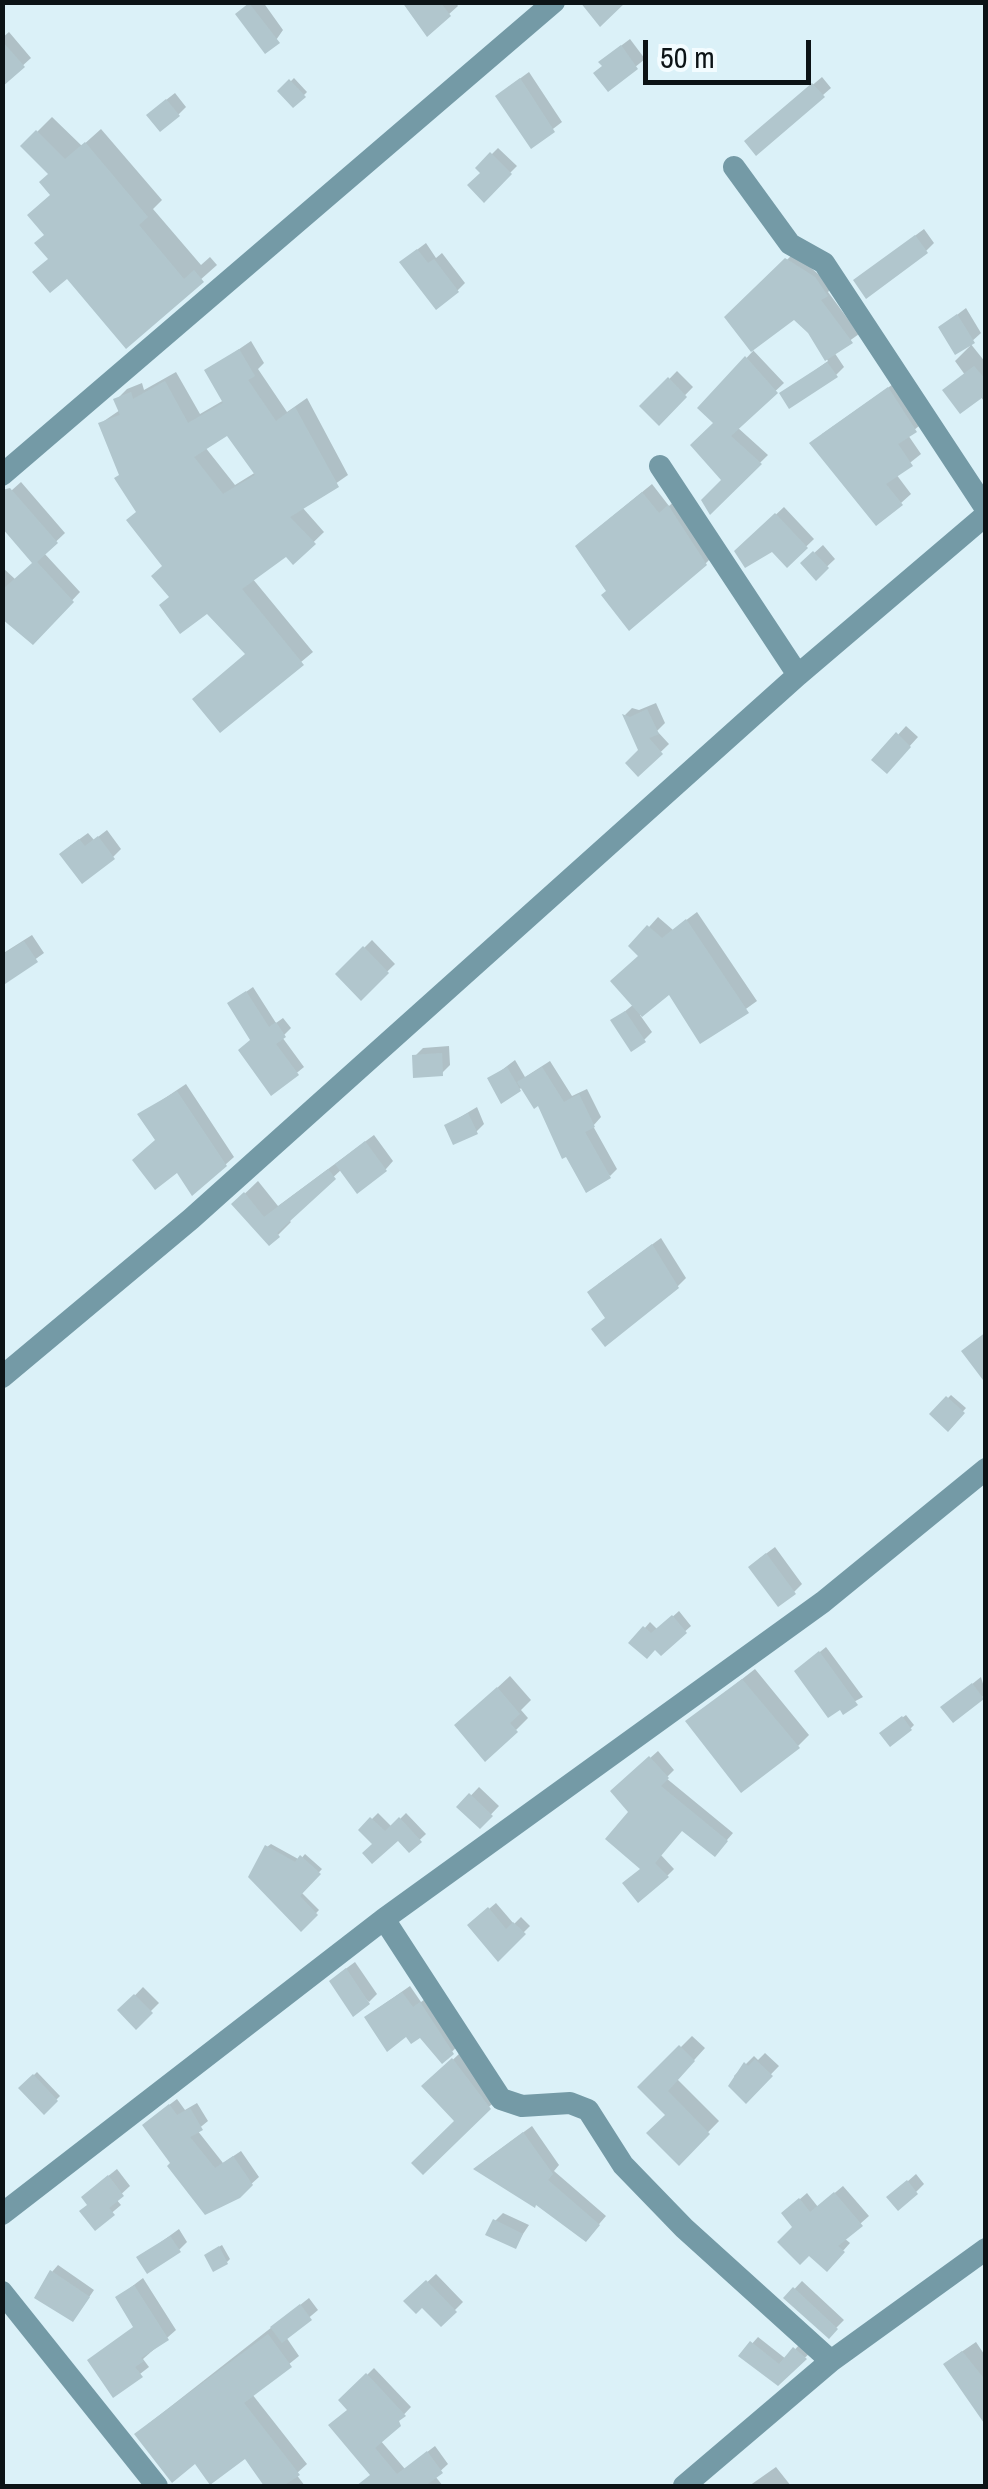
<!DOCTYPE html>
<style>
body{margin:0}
#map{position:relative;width:988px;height:2489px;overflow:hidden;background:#dbf1f8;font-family:"Archivo Narrow",sans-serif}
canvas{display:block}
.frame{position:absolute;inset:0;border:5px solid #0c1316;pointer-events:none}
.scale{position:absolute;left:643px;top:40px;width:168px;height:45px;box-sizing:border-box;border:5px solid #0c1316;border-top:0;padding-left:12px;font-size:30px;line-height:35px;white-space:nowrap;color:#0c1316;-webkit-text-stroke:8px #f3fcff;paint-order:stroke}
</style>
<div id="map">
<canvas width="988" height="2489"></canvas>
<div class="frame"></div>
<div class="scale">50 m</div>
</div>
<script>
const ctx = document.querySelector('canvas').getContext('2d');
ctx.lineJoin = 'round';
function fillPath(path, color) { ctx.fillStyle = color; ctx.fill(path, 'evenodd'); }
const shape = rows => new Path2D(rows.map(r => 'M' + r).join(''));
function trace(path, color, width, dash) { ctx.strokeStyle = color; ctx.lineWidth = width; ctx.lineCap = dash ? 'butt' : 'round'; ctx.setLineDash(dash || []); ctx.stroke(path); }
fillPath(shape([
 [251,2,263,2,283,30,274,43,246,6],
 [404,2,455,2,458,6,428,33],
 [9,32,31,58,8,79,2,72,2,38],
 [630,39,645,59,608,89,604,65,610,54],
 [529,72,562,122,532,145,507,88],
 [822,77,831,88,823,95,755,134],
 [294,78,307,92,294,105,281,91],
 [175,93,186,107,178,115,157,107],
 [52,117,82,146,101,129,162,200,153,209,201,265,210,257,217,265,127,345,50,258,46,234,53,194,50,174,23,146],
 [498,148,517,166,484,199,484,173,478,168],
 [924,229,934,243,926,251,865,273],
 [426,243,436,258,442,253,465,283,457,291,410,255],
 [794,253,833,287,828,292,859,334,834,352,844,367,836,375,782,394,828,361,810,331,794,317,751,348,784,383,737,427,768,455,711,511,725,480,716,423,700,408,753,351,728,317],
 [966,308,981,333,970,343,986,363,986,404,955,361,970,346,941,327],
 [251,341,264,363,258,369,287,412,307,398,348,475,302,507,324,532,293,562,286,554,252,578,313,652,221,729,247,653,207,611,171,596,165,565,101,423,120,410,116,400,127,389,142,383,144,390,176,372,200,414,224,400,207,371],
 [228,432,256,472,235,485,205,447],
 [677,371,693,387,659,422,643,406],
 [899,380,925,421,908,435,921,454,896,474,911,494,901,503,822,434],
 [21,482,65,533,44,553,80,592,33,642,2,616,2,567,16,580,35,562,2,499],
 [652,484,669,506,678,498,715,554,706,563,609,591,587,537],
 [784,507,814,539,787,565,772,549,737,551],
 [823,545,835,559,816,577,803,563],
 [656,703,665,723,657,731,669,744,639,773,641,751,625,715,632,708,639,710],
 [906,726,918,737,887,771,875,760],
 [107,830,121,849,113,857,70,846,88,833,94,840],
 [697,912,757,1001,701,1041,670,991,640,1015,652,1032,644,1040,613,1021,634,1004,642,955,632,946,658,917,673,930],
 [32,935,44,953,2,983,2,954],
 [372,940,395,964,361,997,338,974],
 [253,987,276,1023,283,1018,291,1028,282,1037,304,1067,272,1093,253,1040,230,1003],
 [449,1046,450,1065,442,1073,415,1056,423,1048],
 [515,1060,525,1077,550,1061,572,1096,587,1089,601,1117,593,1126,617,1169,610,1176,523,1086,520,1089,490,1079],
 [186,1084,234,1157,225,1165,158,1140,141,1114],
 [477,1107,484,1124,476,1132,447,1125],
 [374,1135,393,1161,386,1169,342,1169,288,1219,291,1222,278,1235,234,1204,258,1181,278,1206],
 [661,1238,686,1278,678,1286,608,1317,598,1284],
 [951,1395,966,1408,948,1428,932,1414],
 [775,1547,802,1584,794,1592,759,1559],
 [679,1611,691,1626,661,1653,656,1646,632,1643,650,1622,658,1630],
 [826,1647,863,1697,829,1715,804,1665],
 [755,1669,809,1735,798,1746,688,1721],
 [510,1676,531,1700,521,1710,528,1718,516,1730,469,1714],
 [981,1677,986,1694,953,1720,952,1700],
 [906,1715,914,1725,911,1728,886,1730],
 [658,1751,674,1770,666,1778,733,1833,721,1847,682,1828,660,1854,674,1869,667,1876,643,1868,631,1812,613,1791],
 [479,1787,499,1806,480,1826,460,1807],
 [378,1813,392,1827,406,1813,426,1834,409,1850,398,1838,376,1844,361,1830],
 [271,1844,300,1860,305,1854,322,1869,301,1892,319,1910,301,1929,267,1847],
 [496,1903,514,1924,521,1917,530,1926,498,1958,477,1919],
 [355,1962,377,1994,369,2002,340,1973],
 [410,1986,421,2002,428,1997,459,2045,442,2061,420,2035,374,2011],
 [143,1987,159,2003,136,2026,121,2010],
 [692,2036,705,2048,677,2079,719,2121,679,2162,668,2115,641,2087],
 [460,2053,496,2100,423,2172,457,2121,425,2086],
 [765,2053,779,2066,746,2100,734,2076,754,2056,758,2060],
 [37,2072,60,2096,44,2112,21,2088],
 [177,2099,185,2110,197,2103,208,2121,197,2130,223,2163,241,2151,259,2177,238,2196,152,2118],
 [532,2126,559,2165,554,2171,606,2216,594,2230,537,2203,484,2161],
 [117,2169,130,2186,116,2199,121,2205,95,2227,89,2204,92,2189],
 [916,2174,924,2184,916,2192,898,2190],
 [843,2186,869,2216,844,2238,850,2243,834,2261,795,2227,792,2206,807,2193,818,2207],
 [503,2213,529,2225,515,2246,495,2221],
 [179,2229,187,2242,179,2250,139,2258],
 [222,2245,230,2259,227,2262,210,2252],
 [58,2265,94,2290,79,2312,52,2272],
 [436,2274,463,2302,441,2324,422,2304,407,2301],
 [143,2278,176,2330,143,2359,149,2367,114,2394,136,2326,118,2297],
 [802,2281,844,2320,829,2335,787,2297],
 [309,2298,318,2310,286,2337,299,2356,252,2394,307,2464,296,2474,305,2486,267,2486,246,2455,196,2461,147,2425],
 [758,2337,786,2359,801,2343,811,2352,778,2383,742,2355],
 [976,2342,986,2357,986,2420,954,2357],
 [374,2368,411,2407,380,2440,405,2469,435,2446,448,2464,435,2476,443,2486,373,2486,367,2480,373,2474,350,2409,342,2400],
 [776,2467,791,2486,749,2486]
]), '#0003');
fillPath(shape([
 [402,2,440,2,451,16,427,37],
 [580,2,626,2,600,27],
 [249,3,280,43,265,54,235,14],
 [2,41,25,67,2,87],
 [621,45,638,69,608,92,593,73,602,66,598,62],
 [520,78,555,132,531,149,495,96],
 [289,79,306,97,293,108,277,91],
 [812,83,825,97,756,156,744,141],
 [166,99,180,116,160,132,146,115],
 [36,130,65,159,85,142,148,217,139,225,184,279,194,270,204,282,126,349,67,279,50,293,32,272,48,259,34,243,44,235,27,215,50,195,39,182,48,174,20,146],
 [490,152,512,174,484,203,467,185,480,173,475,168],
 [915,235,928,253,866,299,853,280],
 [417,249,428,263,434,259,459,292,436,310,399,262],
 [785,258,815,277,828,296,821,300,853,343,825,361,808,333,794,320,751,352,724,317],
 [957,314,975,343,955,355,938,327],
 [239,349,255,376,248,380,276,421,295,407,339,487,290,517,316,544,293,565,286,557,242,589,304,665,220,733,192,699,245,654,207,614,180,634,159,605,169,597,151,576,162,566,126,520,136,512,114,478,119,475,98,423,120,415,113,399,131,392,133,399,165,381,188,423,223,403,204,370],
 [227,436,255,475,223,494,194,457],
 [745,356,778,393,731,436,762,464,710,515,701,500,721,480,690,445,713,423,697,408],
 [827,362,838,377,789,409,779,393],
 [974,366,986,380,986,395,960,414,942,390],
 [668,377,687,397,659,426,639,406],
 [888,387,917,432,898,444,913,466,886,484,903,505,876,526,809,443],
 [10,488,58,543,37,562,74,602,33,645,2,619,2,590,32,563,2,528,2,490],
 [642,492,659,513,668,505,707,565,629,631,601,595,606,591,575,546],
 [775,513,808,548,787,568,772,552,745,568,734,551],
 [813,551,829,568,816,581,800,563],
 [647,709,659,734,649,738,663,754,638,777,625,763,638,750,622,714,630,717],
 [896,732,911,747,887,774,871,760],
 [98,836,115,859,82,884,59,854,79,839,85,846],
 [686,919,749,1013,700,1044,669,995,642,1017,610,981,638,956,628,946,647,925,662,938],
 [24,941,38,962,2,986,2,955],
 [363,946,389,973,361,1001,335,974],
 [246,991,269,1027,276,1022,286,1037,276,1044,299,1075,271,1096,238,1050,250,1040,227,1003],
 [625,1011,646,1042,631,1052,610,1020],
 [442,1053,443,1076,413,1078,412,1055],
 [507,1067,521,1091,501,1104,487,1078],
 [542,1067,564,1102,579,1094,595,1127,585,1132,611,1178,586,1193,566,1157,562,1159,538,1106,534,1109,517,1082],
 [177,1091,227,1166,192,1196,177,1173,155,1190,132,1160,155,1140,137,1114],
 [468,1113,478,1134,453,1145,444,1125],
 [365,1141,387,1171,357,1194,335,1164],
 [328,1169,336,1179,277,1233,280,1237,269,1246,231,1204,244,1192,264,1217],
 [652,1244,679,1288,605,1347,591,1329,605,1318,587,1292],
 [986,1332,986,1384,961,1351],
 [946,1396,965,1413,948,1432,929,1414],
 [766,1553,796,1594,778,1607,748,1567],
 [672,1615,687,1633,661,1656,655,1650,647,1659,628,1643,643,1626,651,1633],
 [819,1651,858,1705,843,1715,840,1710,828,1718,794,1671],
 [742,1679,800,1748,741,1793,685,1721],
 [972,1683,984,1699,953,1723,940,1707],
 [497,1687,520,1714,510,1723,518,1732,485,1762,454,1725],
 [902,1716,912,1730,890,1747,879,1733],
 [649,1756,669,1778,661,1786,728,1841,715,1857,682,1831,655,1863,669,1877,638,1903,622,1883,640,1869,605,1839,628,1812,610,1791],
 [469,1793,493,1816,480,1829,456,1807],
 [370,1817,385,1831,399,1817,422,1842,409,1853,398,1841,372,1864,362,1853,372,1844,358,1830],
 [265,1845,295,1862,300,1855,321,1874,300,1896,318,1915,301,1932,248,1877],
 [488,1907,506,1929,513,1922,526,1934,498,1962,467,1925],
 [346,1968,370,2004,353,2017,329,1981],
 [402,1992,413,2007,420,2002,454,2054,442,2064,420,2038,411,2044,406,2037,387,2052,364,2017],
 [134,1994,153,2013,136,2030,117,2010],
 [679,2045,695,2061,668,2091,710,2134,679,2166,646,2133,665,2115,637,2087],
 [452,2058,491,2109,423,2175,411,2163,454,2121,421,2086],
 [755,2059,773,2076,746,2104,728,2086,744,2062,748,2066],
 [33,2074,58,2101,44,2115,18,2088],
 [169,2104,177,2115,190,2108,203,2130,190,2137,215,2168,233,2156,253,2185,240,2198,205,2215,167,2166,170,2163,142,2125],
 [523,2132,553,2174,548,2180,600,2225,586,2242,536,2205,535,2208,473,2169],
 [108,2175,124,2196,109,2208,115,2215,95,2231,79,2211,87,2205,81,2197],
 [907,2180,918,2194,898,2211,886,2197],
 [834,2192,863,2226,838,2246,845,2252,827,2272,809,2256,800,2265,777,2242,792,2227,781,2213,799,2198,810,2212],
 [493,2219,523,2234,516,2249,485,2235],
 [170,2236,181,2252,147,2274,136,2257],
 [219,2246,228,2264,213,2272,204,2255],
 [50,2270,90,2297,73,2322,34,2298],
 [426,2280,457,2312,441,2327,422,2308,416,2314,403,2301],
 [134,2285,169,2340,141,2358,144,2361,135,2367,143,2377,113,2398,87,2360,133,2327,115,2297],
 [793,2287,838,2329,829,2339,783,2298],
 [300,2304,312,2320,282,2343,270,2327],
 [268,2334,292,2367,244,2403,300,2475,283,2486,264,2486,245,2459,210,2485,195,2464,172,2483,134,2434],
 [750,2341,779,2364,793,2347,807,2359,778,2386,738,2356],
 [962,2351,986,2381,986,2426,943,2364],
 [366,2373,406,2416,399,2421,401,2426,375,2448,397,2474,427,2451,443,2473,425,2486,356,2486,370,2475,328,2425,347,2410,338,2400]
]), '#b1c6cd');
trace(shape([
 [734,167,790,244,824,263,986,509],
 [660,466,798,675],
 [2,475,554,2],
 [2,1377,191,1219,798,675,986,515],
 [384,1919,501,2099,522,2106,570,2103,588,2110,623,2165,684,2228,831,2361],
 [2,2214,384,1919,823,1602,986,1469],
 [2,2292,157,2486],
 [684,2486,831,2361,986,2249]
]), '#749aa6', 22);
</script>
